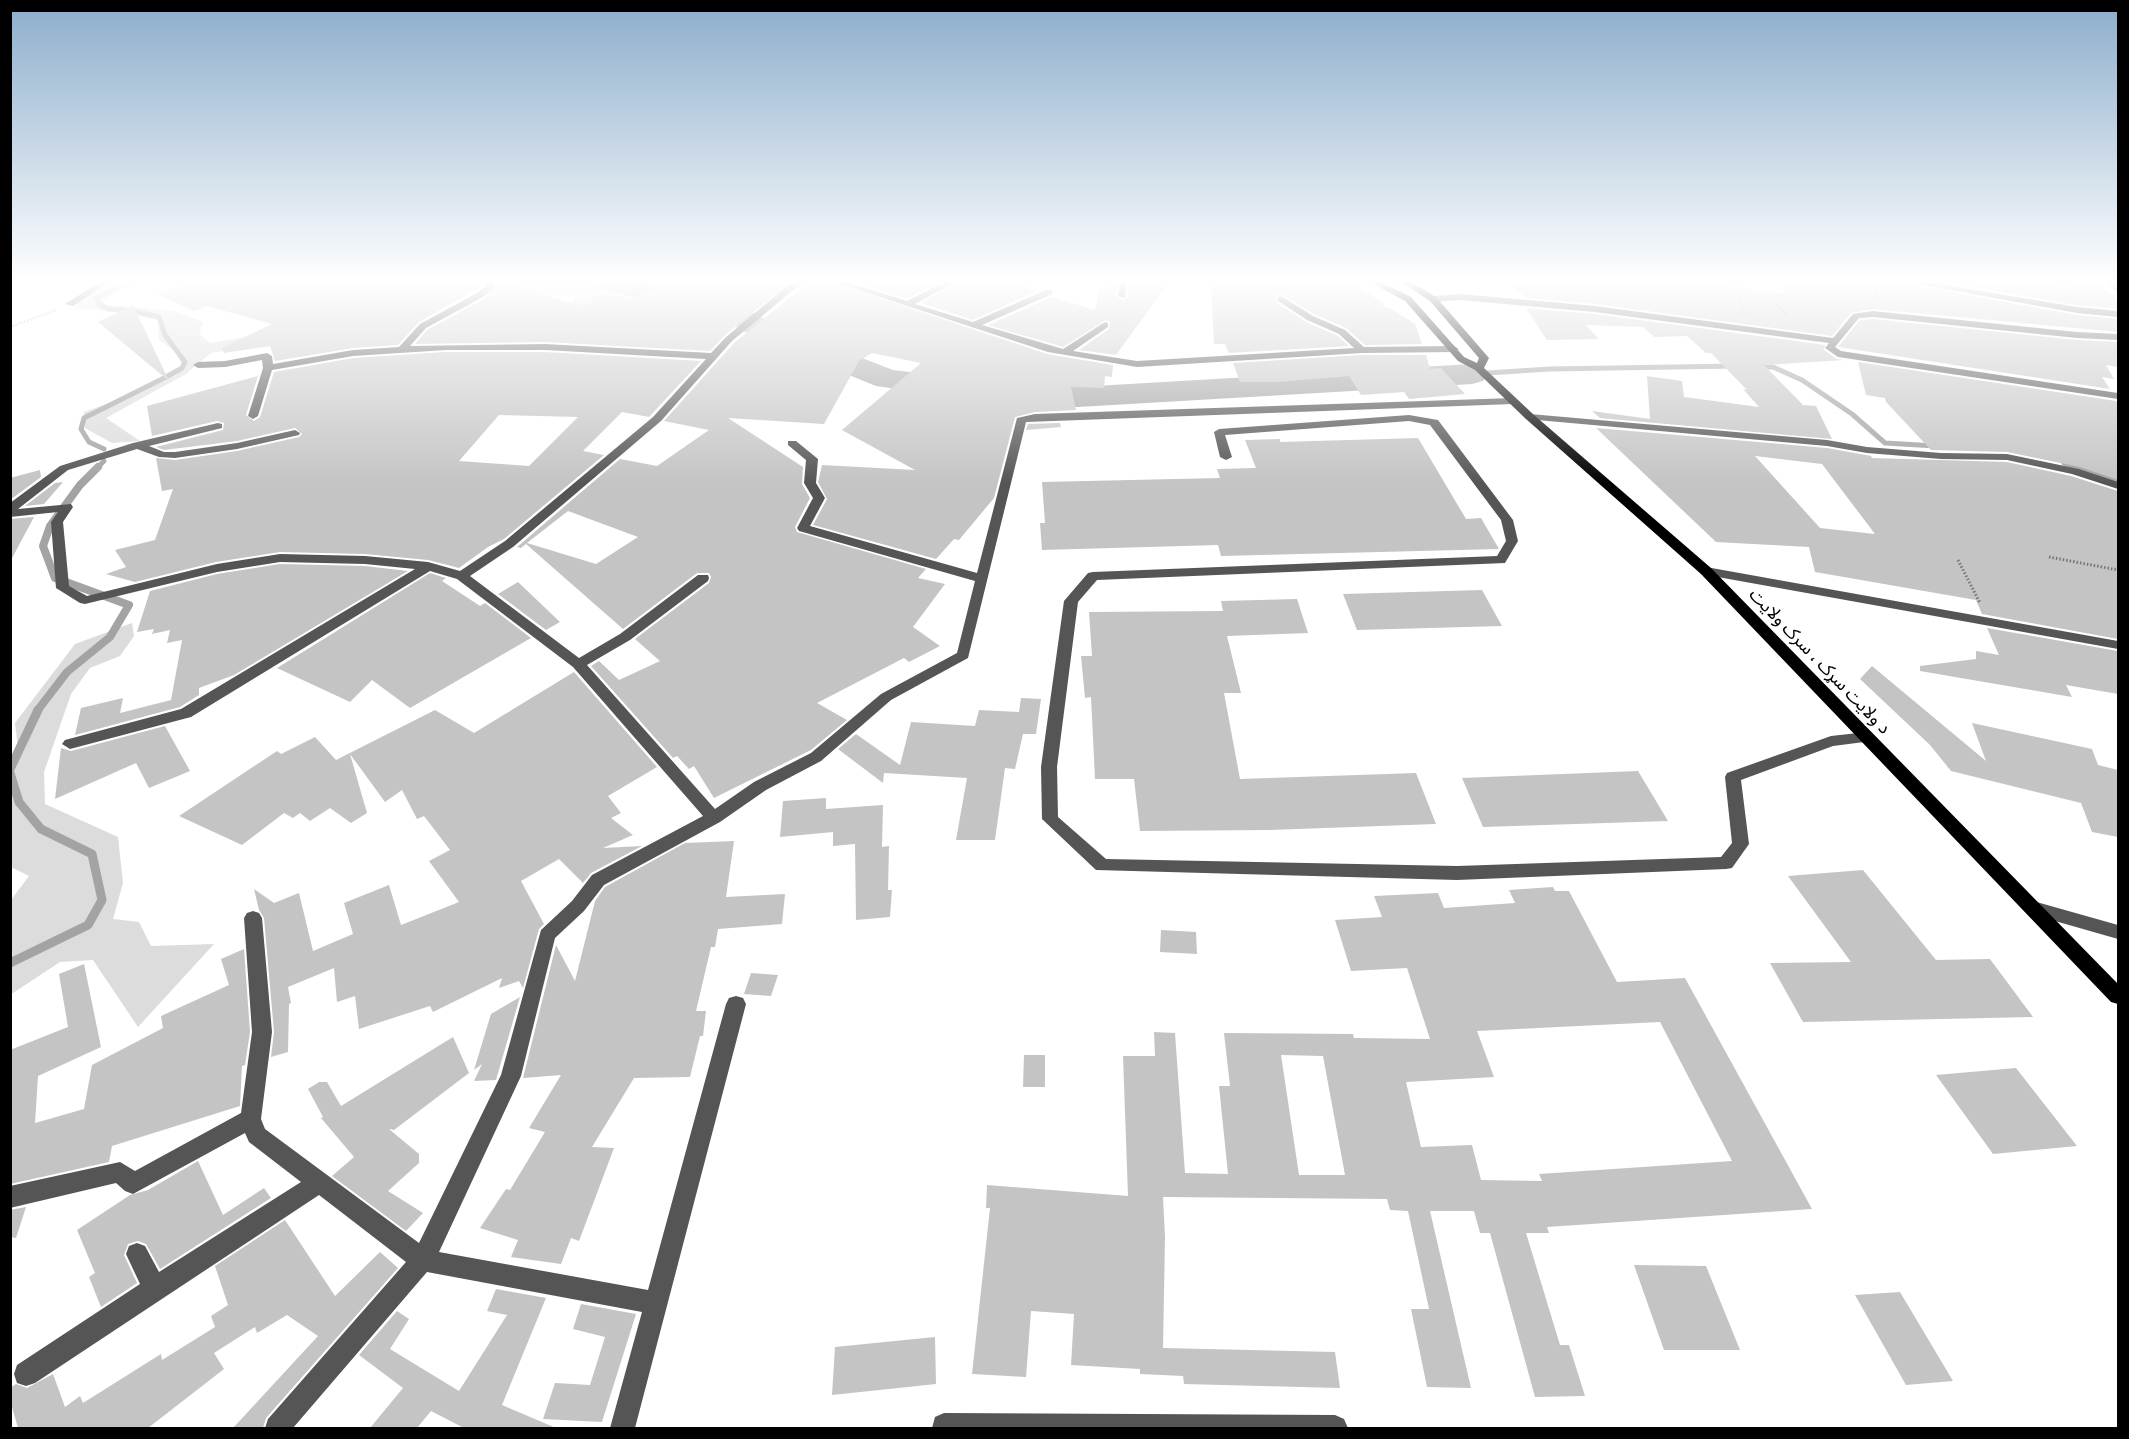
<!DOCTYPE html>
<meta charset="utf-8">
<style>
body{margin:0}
#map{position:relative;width:2129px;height:1439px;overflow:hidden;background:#fff;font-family:"Exo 2",sans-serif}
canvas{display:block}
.frame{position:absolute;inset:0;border:12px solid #000;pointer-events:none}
</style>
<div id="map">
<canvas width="2129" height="1439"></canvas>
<div class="frame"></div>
</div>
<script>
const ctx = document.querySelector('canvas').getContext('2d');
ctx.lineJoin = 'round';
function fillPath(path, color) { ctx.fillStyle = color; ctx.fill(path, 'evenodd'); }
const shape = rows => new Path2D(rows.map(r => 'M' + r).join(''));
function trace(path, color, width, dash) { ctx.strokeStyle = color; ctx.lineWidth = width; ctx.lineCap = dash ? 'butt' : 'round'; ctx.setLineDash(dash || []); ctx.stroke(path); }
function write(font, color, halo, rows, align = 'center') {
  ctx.font = font + ' "Exo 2","Noto Sans Arabic",sans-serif'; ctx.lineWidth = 4.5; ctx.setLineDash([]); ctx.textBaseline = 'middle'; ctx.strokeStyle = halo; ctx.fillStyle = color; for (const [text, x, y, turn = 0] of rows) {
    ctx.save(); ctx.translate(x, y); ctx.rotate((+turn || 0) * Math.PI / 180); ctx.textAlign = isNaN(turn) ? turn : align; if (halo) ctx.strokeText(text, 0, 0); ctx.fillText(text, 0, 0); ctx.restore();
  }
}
fillPath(shape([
 [122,282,133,282,114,291,103,304,175,311,203,322,199,334,210,343,246,337,256,345,211,353,186,374,106,418,140,441,112,443,83,427,84,412,122,398,182,368,178,353,159,340,158,320,120,312,75,308,83,296],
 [492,282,590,282,625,288,663,300,595,314,572,303,576,296,552,296,543,303,494,293,483,294,495,288],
 [132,623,134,636,120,656,90,668,71,694,44,772,45,804,118,837,123,883,113,919,139,922,151,946,214,944,138,1027,93,960,60,962,10,995,11,900,29,876,11,867,10,756,18,748,15,723,75,644]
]), '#dcdcdc');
trace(shape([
 [1757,367,1773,367,1802,380,1852,414,1885,443,1936,446],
 [1472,374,1549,369,1735,366],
 [104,449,89,442,81,429,84,418,164,378,182,368,185,362,165,335,159,317,133,311,108,309,99,304,96,298,128,282],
 [2064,463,2084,469],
 [96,469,104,461]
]), '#a3a3a3', 5);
trace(shape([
 [2079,467,2118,479],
 [37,711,67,672,110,637,129,605,55,578,43,546,50,526,80,485,98,467]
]), '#a3a3a3', 8);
trace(shape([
 [10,769,38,710],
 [10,773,19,802,41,829,92,854,102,900,88,925,10,963]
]), '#a3a3a3', 9);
fillPath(shape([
 [596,282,643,282,748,310,772,323,893,370,991,382,1078,387,1472,364,1483,367,1488,374,1483,381,1472,384,1078,407,991,402,876,386,750,335,728,322,600,288,596,282]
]), '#a3a3a3');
fillPath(shape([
 [213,282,484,282,484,285,419,322,398,345,353,348,275,361,270,346,224,353,222,348,272,324,207,306,194,311,156,294,191,284,196,287],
 [496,282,582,306,602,294,632,300,671,282,791,282,725,335,710,351,545,342,415,344,427,330,484,299,496,289],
 [809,282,832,282,1047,354,1113,365,1112,377,1105,376,1104,388,1071,387,1076,410,1035,412,1015,417,994,498,959,540,954,539,936,559,813,525,827,499,818,482,822,465,915,470,842,430,921,363,872,353,859,361,824,424,728,418,803,467,802,484,810,498,795,527,797,532,926,569,918,578,945,584,913,627,940,646,909,662,904,658,817,703,847,720,811,750,714,798,694,766,689,769,677,756,673,758,591,666,599,661,619,680,660,661,635,639,709,583,711,577,709,573,697,573,623,629,526,544,521,548,517,547,620,459,657,466,709,430,664,421,734,343],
 [568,511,638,537,596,564,527,543],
 [855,282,939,282,907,299],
 [957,282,1011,282,1037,291,973,320,921,303],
 [1111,282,1117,282,1116,297,1124,300,1127,298,1129,282,1169,282,1116,355,1079,350,1109,329,1110,322,1106,320,1063,347,988,325,1052,297,1095,310,1100,288,1109,289],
 [1211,282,1351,282,1385,304,1382,307,1392,309,1415,324,1422,344,1365,345,1346,328,1314,314,1280,294,1276,296,1277,303,1306,322,1338,336,1349,346,1229,353,1225,344,1214,344],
 [1509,282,1702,282,1783,294,1784,282,1905,282,1907,284,2077,315,2118,319,2118,332,1873,309,1851,313,1832,336,1595,304,1526,298],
 [1941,282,2025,282,2073,288,2069,282,2100,283,2108,293,2113,294,2118,301,2118,309,2077,305],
 [133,305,169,381,98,322],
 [1526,308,1595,314,1825,345,1824,350,1837,359,1844,360,1764,365,1803,405,1816,406,1832,439,1600,418,1592,411,1650,419,1647,376,1682,381,1684,397,1759,407,1743,389,1747,390,1711,353,1706,353,1687,336,1654,337,1643,327,1586,325,1599,339,1547,340],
 [1873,319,2077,340,2118,342,2118,367,2106,365,2114,379,2102,377,2110,389,1838,347,1860,320],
 [446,352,545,352,701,361,649,417,622,412,583,451,604,455,504,539,488,547,459,568,428,560,365,554,280,552,216,562,135,582,106,574,126,567,115,550,155,540,173,489,162,491,156,458,175,460,237,451,299,437,302,434,295,428,237,441,164,450,156,447,223,430,224,423,217,421,152,436,147,406,258,376,246,415,254,421,260,417,274,372,353,358],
 [499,415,578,417,529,466,459,461],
 [1362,355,1426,355,1430,369,1441,368,1465,394,1409,399,1404,392,1361,395,1349,376,1278,382,1240,382,1233,363],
 [1858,362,2116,401,2118,404,2118,480,2080,467,2007,452,1931,450,1886,402,1885,398,1866,395],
 [1060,423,1061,427,1026,430,1028,424],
 [1596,428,1827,448,1871,456,1872,458,2007,462,2071,476,2118,491,2118,639,1982,614,1976,600,1815,572,1809,547,1716,542],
 [1755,456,1822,464,1875,534,1820,528],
 [1418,438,1466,519,1481,518,1499,549,1221,556,1218,545,1042,550,1040,523,1045,523,1042,482,1220,478,1217,469,1256,468,1245,440,1280,439,1280,442],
 [40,470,41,477,10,500,10,478],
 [63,482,44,504,25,506,55,483],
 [34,517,10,562,10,519],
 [280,564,365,566,408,571,234,675,199,688,199,695,180,707,75,735,81,708,123,698,120,713,171,700,182,640,167,643,170,630,152,634,154,629,137,632,150,591,217,574],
 [430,573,446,578,442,581,480,606,485,603,531,638,410,708,372,680,350,702,277,668],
 [518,582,560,622,546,630,498,594],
 [1482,590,1502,626,1357,630,1343,594],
 [1297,599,1308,633,1227,636,1241,693,1224,693,1240,779,1416,773,1436,824,1270,830,1140,831,1134,779,1095,779,1091,697,1085,698,1081,656,1092,656,1089,612,1223,611,1221,601],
 [1987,628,2118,651,2118,694,2066,685,2072,697,1920,671,1920,666,1976,659,1976,651,1999,655],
 [1872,666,1986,761,1972,723,2092,749,2098,765,2118,770,2118,837,2092,832,2081,803,1951,771,1930,745,1860,679],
 [574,672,657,767,608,796,621,813,611,818,633,835,603,848,642,846,591,873,583,883,559,859,521,881,544,924,539,929,523,988,519,981,499,988,502,978,433,1012,430,1006,359,1029,355,996,337,1002,334,968,288,987,291,1003,289,1004,288,1052,271,1057,274,1032,264,918,259,910,254,889,274,903,299,893,313,951,353,934,344,903,389,885,401,925,459,902,429,861,450,850,424,816,417,819,402,790,385,802,350,754,367,813,351,823,330,808,310,821,300,813,293,818,284,813,242,845,179,816,277,751,281,754,315,737,336,760,435,710,474,733],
 [1021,698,1041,699,1036,734,1023,734,1015,769,1005,768,995,840,956,840,967,778,884,773,883,783,838,749,856,734,900,765,911,722,975,726,979,710,1019,712],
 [165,726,190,771,149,788,136,763,55,799,61,748,71,751],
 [1638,771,1668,821,1483,827,1462,778],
 [826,798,826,809,883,805,882,847,889,846,888,890,892,890,890,917,856,920,855,844,833,846,833,832,780,837,783,801],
 [734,841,726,897,785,894,782,924,718,929,715,947,711,947,696,1011,706,1011,703,1036,700,1036,690,1077,634,1078,592,1147,614,1148,579,1241,571,1238,561,1264,511,1257,518,1240,480,1228,506,1189,510,1190,545,1132,529,1128,561,1075,523,1078,556,945,575,981,595,901,605,887,685,843],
 [1863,870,1936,960,1990,959,2033,1017,1803,1022,1770,963,1851,962,1788,876],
 [1553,887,1555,891,1569,891,1617,982,1685,978,1812,1209,1547,1227,1549,1233,1526,1233,1560,1345,1569,1345,1585,1396,1535,1397,1490,1233,1480,1233,1474,1211,1430,1211,1471,1388,1427,1387,1411,1309,1429,1309,1408,1211,1390,1210,1387,1199,1163,1197,1165,1237,1163,1348,1335,1352,1340,1388,1184,1384,1183,1376,1140,1374,1140,1369,1071,1365,1074,1314,1031,1311,1026,1377,972,1374,990,1208,986,1208,987,1185,1128,1196,1123,1056,1155,1056,1154,1032,1175,1033,1185,1173,1228,1174,1219,1086,1230,1086,1224,1033,1353,1034,1354,1038,1430,1039,1407,968,1351,971,1335,920,1382,917,1374,896,1438,893,1444,908,1515,903,1509,890],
 [1660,1022,1732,1161,1539,1174,1542,1181,1481,1180,1472,1145,1421,1147,1406,1082,1494,1077,1477,1031],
 [1281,1055,1323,1056,1345,1175,1299,1175],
 [1161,930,1196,932,1197,954,1160,952],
 [244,949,250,1032,245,1065,242,1066,240,1106,112,1146,109,1162,10,1184,10,1050,68,1027,59,974,84,964,101,1047,38,1076,35,1123,84,1109,92,1065,163,1028,161,1016,229,985,221,959],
 [751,973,778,975,771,996,744,994],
 [520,997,496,1080,474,1081,482,1064,474,1070,491,1014],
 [453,1037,469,1073,394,1130,389,1129,419,1154,419,1163,388,1191,423,1213,406,1231,332,1176,354,1157,321,1118,323,1117,308,1089,319,1082,327,1082,341,1106],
 [1024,1055,1045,1055,1045,1087,1023,1087],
 [2016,1068,2077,1146,1993,1154,1936,1075],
 [198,1161,223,1215,264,1188,271,1198,160,1269,146,1244,138,1241,128,1244,124,1255,137,1283,101,1307,89,1277,95,1273,77,1230,130,1195,148,1190],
 [26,1207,16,1238,10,1237,10,1210],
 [285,1220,335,1296,380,1252,398,1268,266,1418,263,1428,233,1428,318,1336,287,1315,257,1333,255,1327,214,1353,224,1369,148,1428,18,1428,10,1400,10,1388,16,1384,27,1388,53,1374,65,1407,80,1396,83,1403,161,1354,162,1360,215,1327,211,1316,228,1305,215,1266],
 [1634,1265,1706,1266,1740,1350,1664,1350],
 [496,1289,546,1298,502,1405,556,1428,464,1428,431,1411,417,1428,370,1428,403,1388,359,1355,397,1311,409,1319,390,1349,459,1391,507,1315,487,1311],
 [1900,1292,1953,1381,1906,1385,1855,1295],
 [581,1304,636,1314,602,1422,543,1419,555,1383,590,1385,605,1337,573,1329],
 [935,1337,936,1384,832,1395,835,1347]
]), '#c4c4c4');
trace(shape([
 [1876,282,1876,299],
 [1740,298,1744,314],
 [1775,302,1789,318],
 [10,327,56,310]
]), '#777', 2, [1, 2]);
trace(shape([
 [2049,557,2118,570],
 [1958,560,1980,603]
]), '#777', 3, [1.5, 2]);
fillPath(shape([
 [100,282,110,282,73,306,65,304,100,282],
 [486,282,494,282,495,287,483,297,426,328,410,346,545,344,711,353,726,337,786,287,796,282,807,282,792,291,732,341,661,421,513,547,470,576,579,658,620,634,698,575,708,575,709,578,708,581,630,640,587,665,715,809,754,782,811,753,881,694,957,653,975,581,799,531,797,528,813,498,804,483,806,460,788,445,788,441,796,441,818,459,816,483,825,498,810,526,977,573,1017,418,1035,414,1513,398,1518,401,1513,404,1026,422,968,658,891,700,821,761,766,790,720,822,604,885,584,911,555,938,521,1076,439,1252,648,1290,726,1004,729,998,736,996,743,998,746,1004,635,1428,610,1428,642,1312,427,1272,293,1428,265,1428,268,1419,406,1262,319,1195,35,1383,26,1386,17,1383,14,1374,17,1365,140,1284,126,1254,129,1246,137,1243,145,1246,159,1272,301,1182,249,1142,245,1133,133,1194,125,1191,116,1183,10,1208,10,1186,120,1162,135,1171,241,1113,252,1032,244,918,247,913,253,911,259,913,262,918,272,1032,261,1119,265,1129,419,1243,501,1075,541,930,572,901,592,875,703,816,573,667,457,579,430,571,191,717,70,749,62,744,65,740,181,709,415,569,365,564,280,562,217,572,85,604,80,603,56,588,51,522,58,512,10,517,10,503,60,466,133,443,218,423,222,424,222,428,149,446,164,452,175,452,237,443,295,430,300,433,299,435,237,449,175,458,159,457,137,449,68,470,18,509,71,504,73,507,63,522,69,586,87,596,217,564,280,554,365,556,428,562,460,571,505,541,653,417,706,359,545,350,446,350,353,356,272,370,258,416,253,419,248,416,263,368,262,360,225,367,198,368,193,365,198,362,225,361,267,353,272,356,273,364,353,350,399,347,420,324,477,293,486,286,486,282],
 [834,282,847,282,907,301,944,282,955,282,915,304,973,322,1046,290,1052,290,1052,294,982,325,1063,349,1105,322,1108,323,1108,327,1073,351,1137,361,1354,348,1339,334,1307,320,1278,301,1278,297,1281,296,1313,316,1345,330,1364,347,1454,346,1459,349,1454,352,1362,353,1137,367,1048,352,834,282],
 [1119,282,1127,282,1125,298,1118,296,1119,282],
 [1907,282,1927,282,2077,307,2118,311,2118,317,2077,313,1907,282],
 [2107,282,2116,282,2118,292,2115,291,2107,282],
 [1460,294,1595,306,1833,338,1853,314,1873,311,2077,332,2118,334,2118,340,2077,338,1873,317,1859,318,1835,347,1841,351,2118,393,2118,399,1838,357,1825,348,1829,343,1595,312,1460,300,1433,302,1429,299,1433,296,1460,294],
 [1530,414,1827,440,1867,447,1941,453,2007,454,2079,469,2118,482,2118,489,2072,474,2007,460,1941,459,1867,453,1827,446,1526,419,1525,417,1530,414],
 [1409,415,1438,420,1513,520,1518,541,1505,563,1097,580,1078,602,1057,767,1058,817,1106,859,1457,866,1721,857,1732,843,1725,777,1727,773,1831,736,1867,732,1872,733,1875,737,1872,741,1833,746,1741,780,1749,844,1732,868,1726,869,1457,880,1096,870,1042,819,1041,767,1064,601,1088,573,1093,572,1497,556,1506,541,1501,520,1430,425,1409,421,1225,435,1232,457,1226,460,1220,457,1214,432,1219,429,1409,415],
 [1706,567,2118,641,2118,649,1701,574,1700,571,1706,567],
 [2033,901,2118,925,2118,939,2027,913,2024,908,2027,903,2033,901],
 [944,1413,1335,1415,1344,1419,1348,1428,932,1428,935,1417,944,1413]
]), '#555');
fillPath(shape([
 [1370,282,1381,282,1411,297,1464,357,1477,363,1479,358,1430,301,1401,282,1411,282,1436,297,1489,358,1484,368,1534,415,1711,568,2118,984,2118,1004,2111,1002,1701,574,1526,419,1475,370,1458,361,1405,301,1370,282]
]), '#000');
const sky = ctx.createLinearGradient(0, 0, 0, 484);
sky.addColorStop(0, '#8cadcc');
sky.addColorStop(0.58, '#fff');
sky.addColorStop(1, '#ffffff00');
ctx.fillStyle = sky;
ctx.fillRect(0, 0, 2129, 484);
write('18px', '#000', '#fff', [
 ["د ولایت سړک ، سرک ولایت",1820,661,46]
]);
</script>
